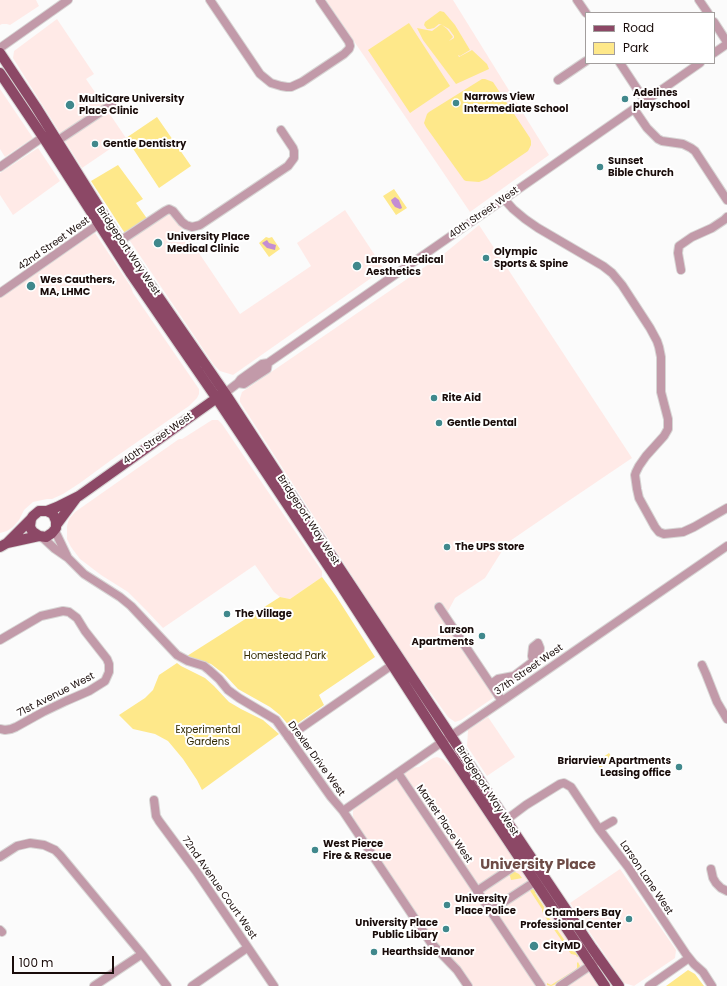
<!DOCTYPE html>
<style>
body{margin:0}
#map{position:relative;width:727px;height:986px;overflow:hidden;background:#fbfbfb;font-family:Poppins,sans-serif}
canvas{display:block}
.legend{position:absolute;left:585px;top:12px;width:130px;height:52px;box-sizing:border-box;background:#fff;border:1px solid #a39e9d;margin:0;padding:5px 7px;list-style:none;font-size:12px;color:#190c0a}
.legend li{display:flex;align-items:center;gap:8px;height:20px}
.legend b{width:20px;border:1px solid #a39e9d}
.scale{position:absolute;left:12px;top:956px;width:102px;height:18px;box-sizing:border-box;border:2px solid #190c0a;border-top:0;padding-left:5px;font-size:12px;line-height:14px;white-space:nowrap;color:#190c0a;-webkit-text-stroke:3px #fff;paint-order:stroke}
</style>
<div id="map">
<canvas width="727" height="986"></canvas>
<ul class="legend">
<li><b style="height:5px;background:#8c4866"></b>Road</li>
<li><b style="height:11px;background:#fee88a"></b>Park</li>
</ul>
<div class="scale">100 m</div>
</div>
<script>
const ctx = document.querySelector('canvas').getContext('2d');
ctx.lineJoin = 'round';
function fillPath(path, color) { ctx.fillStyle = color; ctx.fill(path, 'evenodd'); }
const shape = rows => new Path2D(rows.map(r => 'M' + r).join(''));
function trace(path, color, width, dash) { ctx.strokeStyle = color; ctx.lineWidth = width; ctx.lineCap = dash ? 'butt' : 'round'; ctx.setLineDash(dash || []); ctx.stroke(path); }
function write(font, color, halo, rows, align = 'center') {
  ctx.font = font + ' Poppins,sans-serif'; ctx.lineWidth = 4; ctx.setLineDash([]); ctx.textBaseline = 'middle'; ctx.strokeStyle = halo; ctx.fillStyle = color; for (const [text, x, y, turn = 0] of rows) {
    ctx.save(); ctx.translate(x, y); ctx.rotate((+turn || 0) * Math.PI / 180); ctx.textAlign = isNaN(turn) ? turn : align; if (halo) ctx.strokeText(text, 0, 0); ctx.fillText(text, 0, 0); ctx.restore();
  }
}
fillPath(shape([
 [0,0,36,0,39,6,10,25,7,24,2,24,0,25],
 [326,0,453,0,549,155,470,212],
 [57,19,94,74,86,79,126,138,82,168,13,58,14,51],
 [0,89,33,138,5,157,0,149],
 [38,148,60,181,13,215,0,195,0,173],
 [168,207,240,314,311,266,297,243,345,210,384,269,233,375,220,371,214,365,126,235],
 [479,225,632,458,561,506,507,543,485,578,455,598,447,613,486,669,493,698,461,720,455,722,448,717,398,647,240,402,240,398,242,392,445,253],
 [95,233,131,287,133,293,199,389,199,394,197,398,189,406,114,458,80,483,63,494,52,499,47,499,33,502,24,510,19,520,13,527,7,531,0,533,0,297],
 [212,420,218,420,222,424,322,571,322,577,290,599,280,597,274,592,255,565,163,628,146,610,128,592,101,575,80,559,71,547,67,539,67,526,69,519,75,512,179,439,182,439],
 [488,717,515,757,487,776,467,746,468,731,468,730],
 [437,757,443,759,455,771,572,944,599,986,473,986,461,969,439,946,415,913,354,820,353,816,353,811,355,807,360,804,411,768,419,767,433,758],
 [620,869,676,950,675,958,634,986,624,983,570,903]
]), '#ffeae7');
fillPath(shape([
 [440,11,444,12,455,25,470,50,460,56,458,55,459,57,472,50,487,64,489,69,456,84,423,40,417,28,432,31,440,25,442,25,447,29,453,37,449,41,454,38,454,36,449,29,442,25,439,24,434,28,430,29,427,29,424,25,425,22],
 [409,23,450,86,410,113,368,50],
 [482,79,485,79,493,82,530,138,531,141,531,145,528,151,487,179,479,182,466,181,464,180,426,127,424,123,427,114,429,112],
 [157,117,191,166,159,188,126,138],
 [118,165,143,199,136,203,148,220,126,235,91,181],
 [394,189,407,208,396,215,383,196],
 [266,237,269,238,272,237,280,249,269,257,259,243],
 [322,577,336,596,375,657,319,695,324,705,291,728,280,715,270,707,238,689,224,674,211,664,187,656,280,597,290,599],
 [177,663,181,666,205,678,214,686,229,702,241,709,263,720,279,734,202,790,197,780,183,759,168,741,155,734,133,729,119,715,145,698,153,690,159,675],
 [609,753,613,759,600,768,596,762],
 [513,871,519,874,522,878,517,879,511,880,510,876,508,874],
 [532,887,535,888,537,891,535,893,544,907,543,913,542,911,542,909,529,889],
 [544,915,547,915,572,951,578,953,580,955,577,957,576,955,571,954],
 [578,962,580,966,578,969,554,985,551,986,547,985,547,983,551,985,575,970,577,968,577,963],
 [688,970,695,974,704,986,666,986]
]), '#fee88a');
fillPath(shape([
 [395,197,399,200,400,203,401,205,402,208,400,209,395,207,392,203,391,200],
 [267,240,269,243,276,245,275,250,267,248,262,243]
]), '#c48dd4');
const minor = shape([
 [210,0,260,74,271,83,281,86,287,87,291,87,302,82,344,54,349,49,350,46,349,42,320,0],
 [577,0,586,13],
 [699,0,708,13],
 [714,22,727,42],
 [0,48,68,0],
 [714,53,727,44],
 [620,63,645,101],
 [558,80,586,61],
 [634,109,647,128,658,139,662,141,683,144,691,148,695,151,727,200],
 [57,141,114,103],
 [0,167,43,137],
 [504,199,513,209,525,219,538,228,603,266,612,273,622,285,650,328,657,341,659,347,661,357,661,392,668,419,668,429,664,436,646,456,639,466,636,472,635,475,637,489,639,498,655,527,659,532,664,534,683,532,694,527,727,508],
 [120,241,165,211,169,209,173,211,182,222,186,225,192,227,200,225,288,166,294,158,294,151,293,148,281,130],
 [681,270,678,253,679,246,692,237,712,228,724,220,727,217],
 [0,293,99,224],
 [238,383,244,384,267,369,268,363],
 [225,393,238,383,241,379,262,364,268,363,700,63],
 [55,531,67,556],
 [42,537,55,549,68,558,84,574,120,597,131,606,177,655,188,661,204,666,209,670,219,679,228,690,239,698,276,720,294,745,331,797,343,811,431,943,457,970,468,986],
 [439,607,502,701],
 [0,640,41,616,63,611,69,612,77,618,85,631,107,659,109,664,109,672,105,681,89,691,66,701,43,712,16,727,11,729,5,730,0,729],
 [702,665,706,674,717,702,727,719],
 [491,684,498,679,514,676,539,657,540,648,538,643,533,647,532,656,533,660],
 [288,737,392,665],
 [398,773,541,986],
 [154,800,156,816,159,821,196,871,274,986],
 [343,811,442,742,502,701,727,546],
 [506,820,526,805,560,784,564,783,571,787,599,829,628,867,686,954,694,964,703,972,712,986],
 [599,829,613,821],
 [0,857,17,846,30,843,44,845,55,850,60,855,142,954,167,986],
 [711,869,713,878,716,883,721,888,727,891],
 [477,891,522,861],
 [490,911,536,881],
 [0,930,2,932],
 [94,986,142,954],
 [192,986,247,948],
 [560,986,600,959],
 [649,986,689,958]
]);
const major = shape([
 [0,53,36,107,120,241,225,393,319,537,451,736,506,820,592,948,619,986],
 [0,73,43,137,131,274,217,399,332,572,442,742,605,986],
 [47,511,57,507,79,496,221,395],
 [57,524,77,497],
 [7,543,31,519],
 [0,547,7,543,39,536,46,537,52,533,56,528,56,521,53,514,47,511,39,511,33,516,31,519,30,526,31,529,33,532,39,536]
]);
trace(minor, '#d7d5d4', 10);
trace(major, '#d7d5d4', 12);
trace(minor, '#c29aa9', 8);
trace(major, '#8c4866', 10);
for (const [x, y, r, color] of [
 [625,99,4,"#40888c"],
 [456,103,4,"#40888c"],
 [70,105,5,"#40888c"],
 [95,144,4,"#40888c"],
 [600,167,4,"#40888c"],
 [158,243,5,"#40888c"],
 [486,258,4,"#40888c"],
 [357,266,5,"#40888c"],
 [31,286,5,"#40888c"],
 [434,398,4,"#40888c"],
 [439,423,4,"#40888c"],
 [447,547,4,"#40888c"],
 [227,614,4,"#40888c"],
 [482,636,4,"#40888c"],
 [679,767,4,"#40888c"],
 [315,850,4,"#40888c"],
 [447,905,4,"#40888c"],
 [629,919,4,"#40888c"],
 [446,929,4,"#40888c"],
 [534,946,5,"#40888c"],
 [374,952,4,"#40888c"]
]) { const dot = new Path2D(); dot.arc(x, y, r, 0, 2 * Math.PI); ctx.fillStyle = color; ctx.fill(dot); trace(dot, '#fff', 1.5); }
write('bold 10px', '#190c0a', '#fff', [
 ["Adelines",633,93],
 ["playschool",633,105],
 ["Narrows View",464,97],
 ["Intermediate School",464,109],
 ["MultiCare University",79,99],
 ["Place Clinic",79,111],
 ["Gentle Dentistry",103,144],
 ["Sunset",608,161],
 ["Bible Church",608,173],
 ["University Place",167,237],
 ["Medical Clinic",167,249],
 ["Olympic",494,252],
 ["Sports & Spine",494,264],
 ["Larson Medical",366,260],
 ["Aesthetics",366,272],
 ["Wes Cauthers,",40,280],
 ["MA, LHMC",40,292],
 ["Rite Aid",442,398],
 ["Gentle Dental",447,423],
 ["The UPS Store",455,547],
 ["The Village",235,614],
 ["Larson",474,630,"right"],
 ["Apartments",474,642,"right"],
 ["Briarview Apartments",671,761,"right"],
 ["Leasing office",671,773,"right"],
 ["West Pierce",323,844],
 ["Fire & Rescue",323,856],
 ["University",455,899],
 ["Place Police",455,911],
 ["Chambers Bay",621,913,"right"],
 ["Professional Center",621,925,"right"],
 ["University Place",438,923,"right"],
 ["Public Libary",438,935,"right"],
 ["CityMD",543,946],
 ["Hearthside Manor",382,952]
], 'left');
write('10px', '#190c0a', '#fff', [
 ["40th Street West",484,213,-35],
 ["42nd Street West",54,244,-35],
 ["Bridgeport Way West",128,251,56],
 ["40th Street West",158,439,-35],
 ["Bridgeport Way West",308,520,57],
 ["37th Street West",529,670,-35],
 ["71st Avenue West",56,695,-27],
 ["Drexler Drive West",316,759,54],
 ["Bridgeport Way West",487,791,57],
 ["Market Place West",444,824,56],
 ["Larson Lane West",646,878,56],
 ["72nd Avenue Court West",219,888,55]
]);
write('10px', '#322900', '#fff', [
 ["Homestead Park",285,656],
 ["Experimental",208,730],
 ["Gardens",208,742]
]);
write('bold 14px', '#6e4c47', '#fff', [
 ["University Place",538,865]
]);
</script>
